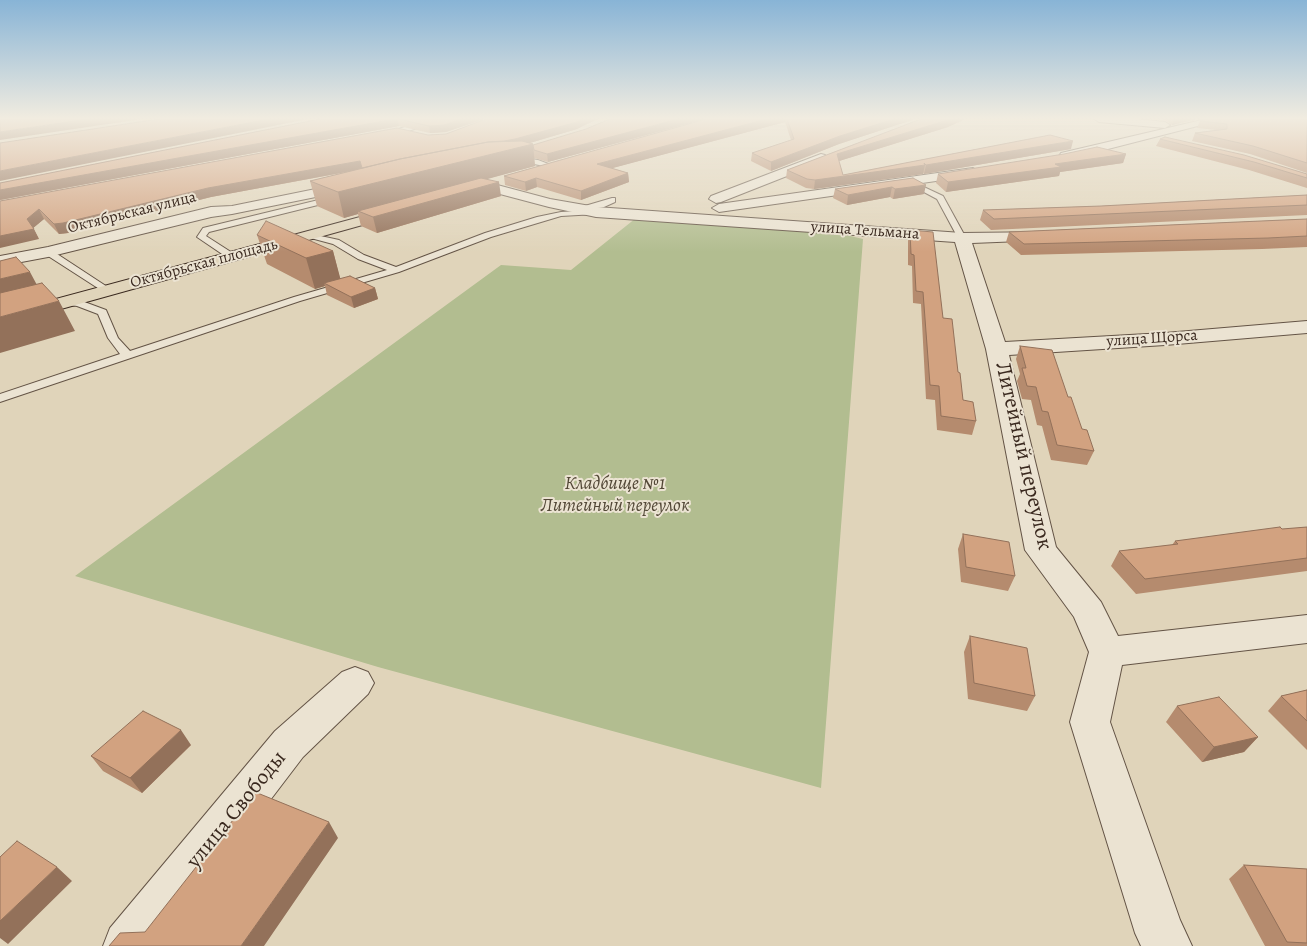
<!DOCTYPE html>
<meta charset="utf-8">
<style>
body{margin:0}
canvas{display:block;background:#e0d4ba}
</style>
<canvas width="1307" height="946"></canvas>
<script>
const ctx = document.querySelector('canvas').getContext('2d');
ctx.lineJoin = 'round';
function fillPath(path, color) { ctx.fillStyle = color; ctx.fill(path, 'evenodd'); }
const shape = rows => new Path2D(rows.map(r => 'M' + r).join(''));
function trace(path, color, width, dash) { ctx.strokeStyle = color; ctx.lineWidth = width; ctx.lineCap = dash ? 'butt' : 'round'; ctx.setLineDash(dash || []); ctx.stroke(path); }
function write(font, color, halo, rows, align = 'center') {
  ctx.font = font + ' Alegreya,serif'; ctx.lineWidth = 4; ctx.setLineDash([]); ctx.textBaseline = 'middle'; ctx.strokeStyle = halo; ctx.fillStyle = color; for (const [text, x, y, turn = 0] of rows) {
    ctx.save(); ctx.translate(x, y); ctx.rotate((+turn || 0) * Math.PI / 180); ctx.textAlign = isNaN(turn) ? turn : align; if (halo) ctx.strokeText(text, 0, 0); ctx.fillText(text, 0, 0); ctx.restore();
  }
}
fillPath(shape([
 [636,218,842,234,863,239,821,788,378,667,75,576,501,265,571,270]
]), '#b2bd90');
const service = shape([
 [516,157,538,160,551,165,546,171,543,169,544,166,514,160,516,157],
 [907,181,911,181,943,196,966,238,965,240,958,238,937,199,907,183,907,181],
 [335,196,339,198,338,200,209,232,206,236,234,254,234,258,228,258,197,237,203,228,335,196],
 [612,198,615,198,615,202,604,207,582,210,578,208,612,198],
 [593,210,596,210,596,214,561,216,491,237,399,272,300,301,0,402,0,394,120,354,108,338,98,314,77,306,62,304,62,300,79,300,106,310,118,338,130,351,294,297,387,270,358,259,333,244,307,237,307,233,339,240,364,255,396,267,485,233,537,217,561,212,593,210],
 [45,250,51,250,112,290,104,292,45,254,45,250]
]);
const minor = shape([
 [428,119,445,119,399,134,393,131,428,119],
 [1094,119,1137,119,1165,122,1170,125,1165,128,1099,122,1094,119],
 [1206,119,1225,119,1065,160,1059,156,1061,153,1206,119],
 [821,154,825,155,827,158,825,161,721,202,716,203,709,199,711,196,821,154],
 [973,168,980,172,978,175,719,212,712,208,719,204,973,168],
 [350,182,357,186,355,189,232,214,211,217,48,257,0,266,0,256,48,247,211,207,232,206,350,182],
 [486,182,550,199,596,207,962,233,1052,232,1054,235,1052,238,1046,240,972,243,1005,342,1165,333,1307,321,1307,333,1165,345,1009,355,1056,547,1101,602,1118,636,1307,615,1307,643,1122,665,1110,722,1180,920,1192,946,1141,946,1135,933,1070,722,1089,652,1074,617,1025,550,986,349,955,242,596,217,549,207,481,189,479,186,486,182],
 [355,667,368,672,374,683,368,694,303,757,159,946,103,946,110,928,275,731,342,672,355,667]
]);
const primary = shape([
 [397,207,402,208,404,211,402,214,0,326,0,314,397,207]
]);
trace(service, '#645446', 2);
trace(minor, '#645446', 2);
trace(primary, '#3a291f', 2);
fillPath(service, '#ebe3d2');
fillPath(minor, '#ebe3d2');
fillPath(primary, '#e0d4ba');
fillPath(shape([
 [320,119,484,119,446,132,430,133,399,126,0,200,0,183],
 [486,119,600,119,593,121,577,129,530,143,533,144,533,145,705,119,548,162,534,158,535,166,486,179,501,196,377,233,361,226,358,214,344,218,317,206,310,181,347,172,211,197,68,233,59,234,44,219,33,228,39,239,0,201,428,135,446,134],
 [706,119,915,119,839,144,771,171,751,161,752,153,791,140,785,122,612,168,628,173,629,182,581,200,537,187,526,191,505,185,504,176],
 [921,119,965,119,948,127,839,161,843,175,1050,135,1071,149,924,174,923,173,923,174,909,176,814,189,806,188,786,178,787,170],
 [1156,119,1197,119,1172,125,1165,120],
 [1307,119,1307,173,1250,154,1192,141,1195,133,1216,130,1197,128,1200,121],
 [1160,139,1307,174,1307,188,1249,170,1156,146],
 [1126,154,1123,163,1060,172,1059,176,946,192,936,183,938,174],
 [913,178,924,194,893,199,890,197,847,205,833,198,835,189],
 [1307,195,1307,215,991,230,980,220,983,210,1101,206],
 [1307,219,1307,247,1262,249,1021,255,1006,242,1009,232],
 [910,230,943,318,958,372,963,400,976,421,972,435,937,430,935,400,926,399,921,304,913,303,912,266,908,265,908,241],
 [257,235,333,251,340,279,375,288,378,299,354,308,327,295,325,286,315,289,267,264],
 [1020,346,1068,397,1082,429,1094,451,1087,465,1051,460,1042,426,1037,425,1031,400,1022,399,1017,381,1020,374,1016,359],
 [1307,527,1307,571,1136,594,1111,566,1119,551,1172,545,1175,541],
 [963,534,1015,576,1008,591,961,582,958,549],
 [970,636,1035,696,1027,711,968,699,964,652],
 [1307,690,1307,750,1268,711,1281,696],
 [1177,706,1258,737,1244,752,1202,762,1166,722],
 [191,745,142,793,103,771,91,756],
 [1244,865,1307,869,1307,946,1265,946,1229,879]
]), '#b58b6e');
fillPath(shape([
 [88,119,142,119,0,140,0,132],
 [269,119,308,119,0,181,0,171],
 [395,119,397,119,399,126,0,200,0,190],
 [461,119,484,119,446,132,430,133,429,126],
 [582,119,600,119,593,121,577,129,516,147,364,179],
 [678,119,705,119,548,162,547,154],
 [767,119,785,119,785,122,598,172,597,164],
 [894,119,915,119,839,144,771,171,771,162,840,136],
 [951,119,965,119,948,127,836,162,837,154],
 [1174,119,1197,119,1172,125],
 [1073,141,1071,149,924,174,926,165],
 [533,144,535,166,363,213,358,211,358,214,344,218,338,192],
 [1126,154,1123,163,1060,172,1059,176,946,192,948,182,1055,164],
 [360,161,362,169,211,197,68,233,59,234,54,224,208,188],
 [925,165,923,174,814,189,815,180],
 [628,173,629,182,581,200,581,191],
 [536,178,537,187,526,191,525,182],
 [499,182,501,196,377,233,373,217],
 [926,185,924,194,893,199,895,189],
 [892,187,890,197,847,205,848,195],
 [39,209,44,219,32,229,34,229,39,239,0,248,0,236,27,219],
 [333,251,341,281,324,283,325,286,315,289,306,258],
 [30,272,45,300,0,312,0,279],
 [375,288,378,299,354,308,351,297],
 [59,301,75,331,0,353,0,317],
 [181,730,191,745,142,793,130,778],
 [1258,737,1244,752,1202,762,1214,747],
 [329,822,338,838,264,946,241,946],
 [57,867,72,881,8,944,0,938,0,921]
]), '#93715a');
const building = shape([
 [0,119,88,119,0,132,0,119],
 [159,119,269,119,0,171,0,143,159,119],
 [320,119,395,119,0,190,0,183,320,119],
 [399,119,461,119,444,125,429,126,399,119],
 [486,119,582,119,577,122,515,139,504,141,488,142,400,159,362,168,360,161,208,188,63,223,54,224,39,209,27,219,34,229,0,236,0,201,397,128,428,135,446,134,486,119],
 [610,119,678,119,547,154,534,150,533,145,586,129,610,119],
 [706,119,767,119,597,164,628,173,581,191,536,178,525,182,504,176,706,119],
 [787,119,894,119,840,136,771,162,752,153,794,139,787,119],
 [921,119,951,119,837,154,843,175,1050,135,1073,141,926,165,924,163,925,165,911,167,815,180,807,179,787,170,921,119],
 [1207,119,1307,119,1307,163,1253,146,1195,133,1227,129,1227,124,1200,121,1207,119],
 [1165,137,1244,155,1307,174,1307,178,1254,162,1160,139,1165,137],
 [522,141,533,144,338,192,310,181,400,159,488,142,522,141],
 [1097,147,1126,154,1055,164,1061,167,948,182,938,174,1064,154,1097,147],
 [481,178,499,182,373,217,358,211,481,178],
 [913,178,926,185,895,189,892,187,848,195,835,189,913,178],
 [1307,195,1307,205,994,219,983,210,1101,206,1307,195],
 [1307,219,1307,236,1268,238,1024,244,1009,232,1307,219],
 [266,221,333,251,306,258,257,235,266,221],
 [910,230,933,232,943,318,952,319,958,372,960,373,963,400,973,402,976,421,941,416,939,386,930,385,923,292,916,291,914,255,911,254,910,230],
 [16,257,30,272,0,279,0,261,16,257],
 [350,276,375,288,351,297,324,283,350,276],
 [42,283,59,301,0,317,0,293,42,283],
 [1020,346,1052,350,1068,397,1071,397,1082,429,1087,430,1094,451,1057,445,1048,412,1042,411,1036,387,1027,386,1022,368,1026,368,1020,346],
 [1280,527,1282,529,1307,527,1307,558,1145,579,1119,551,1178,544,1175,541,1280,527],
 [963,534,1009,542,1015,576,966,567,963,534],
 [970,636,1027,648,1035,696,974,683,970,636],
 [1307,690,1307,721,1281,696,1307,690],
 [1219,697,1258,737,1214,747,1177,706,1219,697],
 [143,711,181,730,130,778,91,756,143,711],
 [255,792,329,822,241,946,109,946,120,933,145,932,255,792],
 [17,841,57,867,0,921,0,857,17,841],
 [1244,865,1307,869,1307,943,1287,942,1244,865]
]);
fillPath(building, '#d2a280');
trace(building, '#93715a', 1);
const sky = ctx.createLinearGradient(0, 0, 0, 252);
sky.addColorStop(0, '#88b4d6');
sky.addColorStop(0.47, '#f1ece0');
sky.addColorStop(1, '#f1ece000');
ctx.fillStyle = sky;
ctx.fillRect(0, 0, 1307, 252);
write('16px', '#3a291f', '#ebe3d2', [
 ["Октябрьская улица",132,213,-14],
 ["улица Тельмана",865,231,4],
 ["Октябрьская площадь",204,264,-15],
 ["улица Щорса",1152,339,-4]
]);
write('italic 19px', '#524736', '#ebe3d2', [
 ["Кладбище №1",615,484],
 ["Литейный переулок",615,506]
]);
write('22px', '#3a291f', '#ebe3d2', [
 ["Литейный переулок",1023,456,77],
 ["улица Свободы",237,810,-51]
]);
</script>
